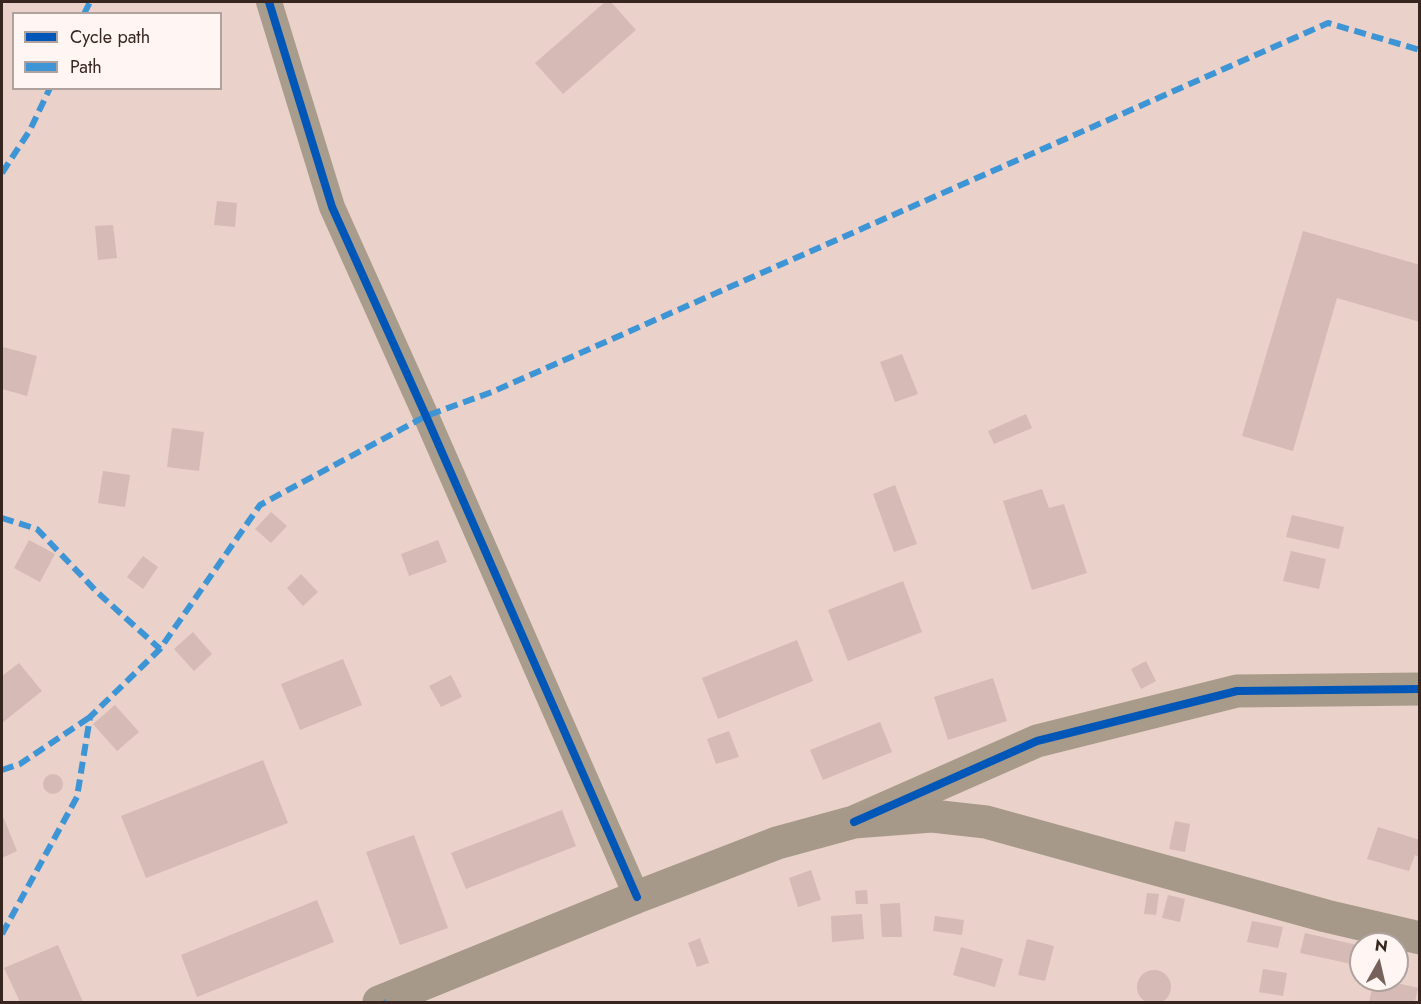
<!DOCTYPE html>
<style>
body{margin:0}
#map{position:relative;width:1421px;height:1004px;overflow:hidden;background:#ead1c9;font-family:Jost,sans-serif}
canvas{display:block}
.frame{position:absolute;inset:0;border:3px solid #372620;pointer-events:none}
.legend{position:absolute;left:12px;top:12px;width:210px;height:78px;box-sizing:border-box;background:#fff5f2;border:2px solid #afa29e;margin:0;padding:8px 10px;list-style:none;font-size:18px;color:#372620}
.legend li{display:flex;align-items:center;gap:12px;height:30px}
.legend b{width:30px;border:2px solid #afa29e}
.north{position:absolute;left:1349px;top:932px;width:60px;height:60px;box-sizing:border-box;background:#fff5f2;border:2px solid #afa29e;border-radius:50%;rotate:8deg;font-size:16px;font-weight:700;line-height:24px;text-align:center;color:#372620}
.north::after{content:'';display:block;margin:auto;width:21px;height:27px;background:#76625b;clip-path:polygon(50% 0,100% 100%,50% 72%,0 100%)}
</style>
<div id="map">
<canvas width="1421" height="1004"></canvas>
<div class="frame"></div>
<ul class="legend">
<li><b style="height:8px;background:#0057b8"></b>Cycle path</li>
<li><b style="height:8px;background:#3e95d5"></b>Path</li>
</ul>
<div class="north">N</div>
</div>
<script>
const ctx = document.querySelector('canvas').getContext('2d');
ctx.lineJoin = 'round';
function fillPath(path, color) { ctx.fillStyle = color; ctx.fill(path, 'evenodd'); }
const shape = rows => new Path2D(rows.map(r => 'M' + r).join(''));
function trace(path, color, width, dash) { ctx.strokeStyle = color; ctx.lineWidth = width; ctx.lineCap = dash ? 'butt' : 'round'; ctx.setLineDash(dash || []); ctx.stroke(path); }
fillPath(shape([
 [605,2,611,2,636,30,563,94,535,63],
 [217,201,237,203,235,227,214,225],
 [113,225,117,258,98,260,95,226],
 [1303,231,1420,265,1420,322,1337,298,1293,451,1242,436],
 [3,347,37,356,27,396,2,389],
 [902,354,918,394,895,402,880,362],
 [1026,414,1032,428,994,444,988,431],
 [172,428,204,432,199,471,167,467],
 [103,471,130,475,125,507,98,503],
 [895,485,917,544,894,552,873,494],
 [1042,489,1049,508,1064,504,1087,573,1032,590,1003,501],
 [271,512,287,526,271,543,255,529],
 [1292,515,1344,527,1339,549,1286,537],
 [29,540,55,554,40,582,14,568],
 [438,540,447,562,409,576,401,554],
 [1291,551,1326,559,1319,589,1283,581],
 [143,556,158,567,143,589,127,577],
 [301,574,318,592,303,606,287,588],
 [903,581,922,632,848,661,828,610],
 [193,632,212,654,194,671,174,649],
 [797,640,813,681,718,719,702,678],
 [343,659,362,705,300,730,281,684],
 [1146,661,1156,681,1141,689,1131,669],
 [19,663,42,691,2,723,2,676],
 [451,675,462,697,441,707,429,686],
 [993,678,1007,721,948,740,934,697],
 [115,705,139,732,117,751,93,724],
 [880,722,892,752,823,780,810,750],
 [729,731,739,757,716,764,707,739],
 [263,760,288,823,146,878,121,816],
 '43 784a10 10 0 1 1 20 0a10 10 0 1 1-20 0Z',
 [562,810,576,846,466,889,451,853],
 [2,814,17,851,2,858],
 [1175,821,1190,824,1185,852,1169,849],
 [1378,827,1420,840,1420,857,1415,855,1409,871,1367,859],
 [414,835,448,928,400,945,366,852],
 [811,870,821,900,798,907,789,878],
 [867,890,868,904,856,904,855,891],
 [1147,893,1159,894,1156,915,1144,914],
 [1168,895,1185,899,1180,922,1162,918],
 [317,900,334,942,197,997,181,955],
 [900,903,902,937,882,937,880,904],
 [862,914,864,939,832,942,831,916],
 [935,916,964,920,962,935,933,931],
 [1252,921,1283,927,1278,948,1247,942],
 [1305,933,1361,946,1361,966,1300,953],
 [700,938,709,963,697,967,688,943],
 [1027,939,1054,946,1045,981,1018,975],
 [58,945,83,1002,20,1002,4,968],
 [961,947,1003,959,995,987,953,975],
 [1263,969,1287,973,1283,996,1259,992],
 '1137 987a17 17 0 1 1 34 0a17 17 0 1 1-34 0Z',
 [1374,980,1384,980,1418,988,1415,1002,1369,1002]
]), '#d6bab5');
trace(shape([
 [269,2,332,207,426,416,637,897]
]), '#a89c8c', 26);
trace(shape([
 [858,820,1037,741,1237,691,1420,689]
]), '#a99b89', 33);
trace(shape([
 [379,1002,637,897,777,843,854,822,932,816,986,822,1326,916,1420,938]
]), '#a6998a', 33);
trace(shape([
 [84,14,90,2],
 [2,173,30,130,50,88],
 [2,518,37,529,97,592,160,649],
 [2,770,20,764,90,717],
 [2,934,77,797,90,717,160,649,260,505,426,416,492,392,1328,23,1420,50],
 [383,1001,384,1002]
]), '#3e95d5', 6, [12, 6]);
trace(shape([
 [269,2,332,207,426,416,637,897],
 [854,822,1037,741,1237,691,1420,689]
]), '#0057b8', 8);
</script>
